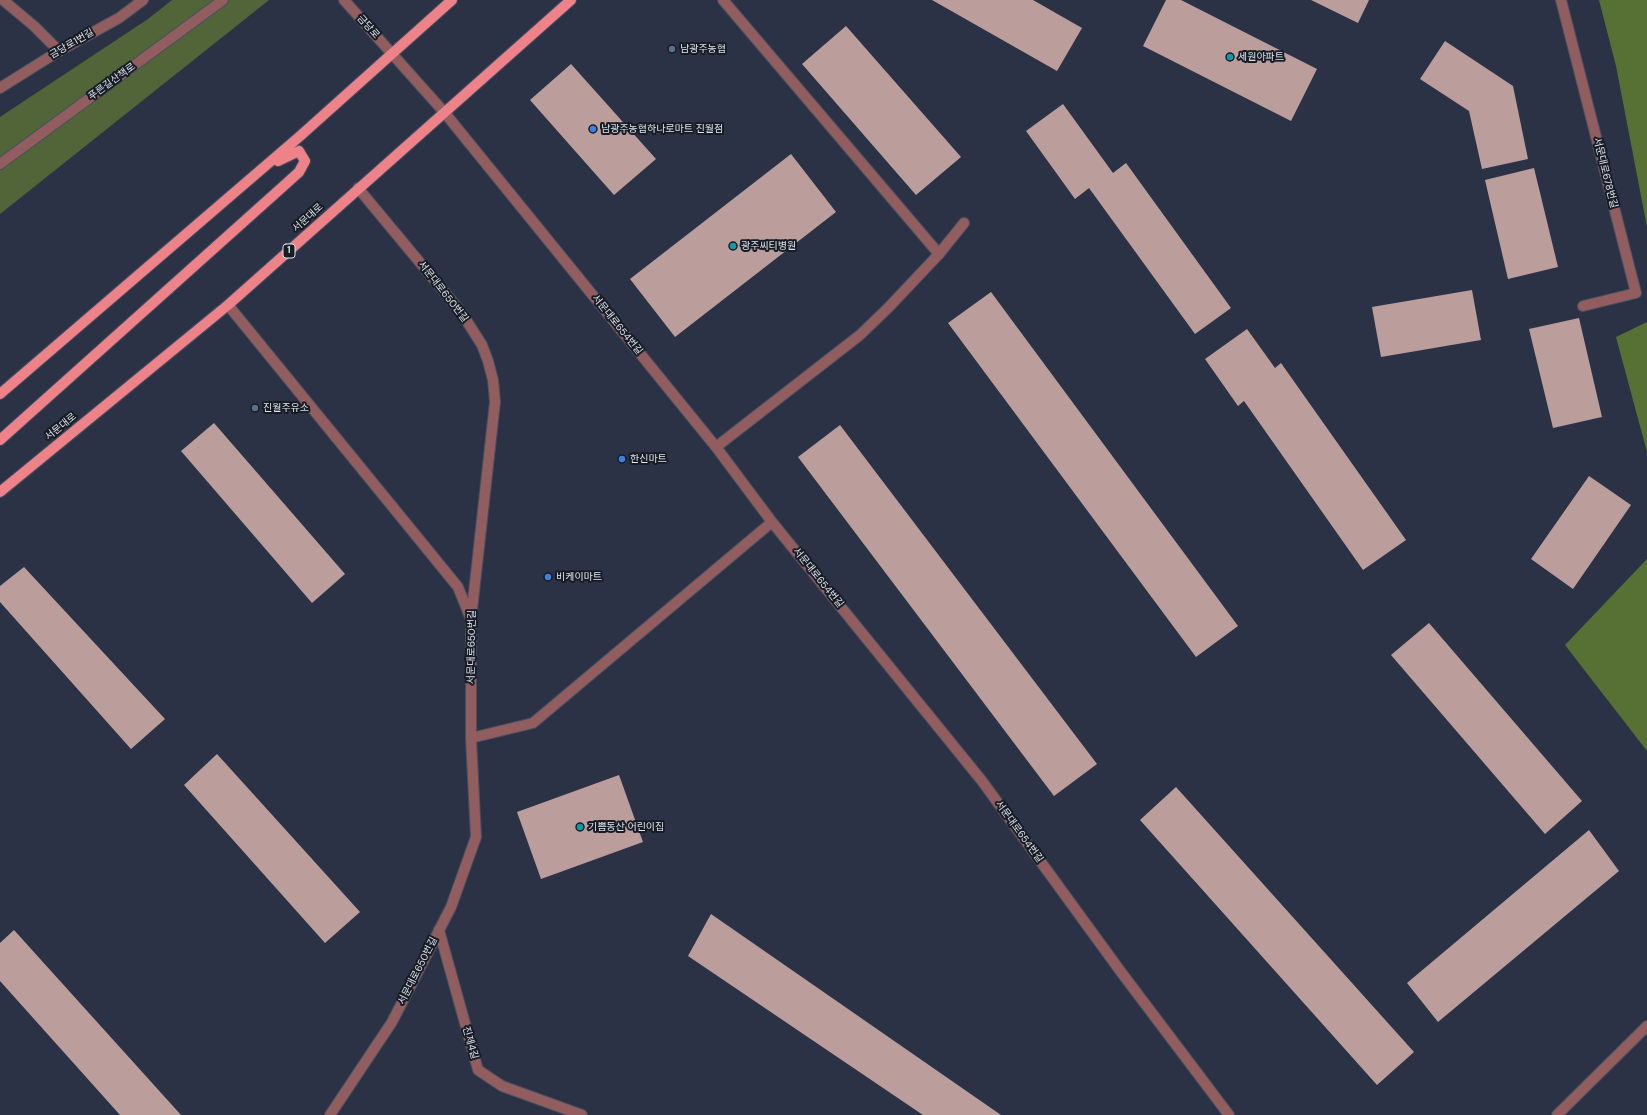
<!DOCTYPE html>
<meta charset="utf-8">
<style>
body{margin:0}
canvas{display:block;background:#2b3245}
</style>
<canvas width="1647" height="1115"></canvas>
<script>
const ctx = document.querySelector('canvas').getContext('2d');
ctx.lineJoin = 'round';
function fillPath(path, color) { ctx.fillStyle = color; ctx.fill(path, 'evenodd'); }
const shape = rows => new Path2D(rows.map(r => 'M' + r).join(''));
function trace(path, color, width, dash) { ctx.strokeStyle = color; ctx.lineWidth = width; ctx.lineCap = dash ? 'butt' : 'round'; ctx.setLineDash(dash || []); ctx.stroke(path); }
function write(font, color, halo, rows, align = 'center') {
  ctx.font = font + ' "DM Sans","Noto Sans KR",sans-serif'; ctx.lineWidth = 4; ctx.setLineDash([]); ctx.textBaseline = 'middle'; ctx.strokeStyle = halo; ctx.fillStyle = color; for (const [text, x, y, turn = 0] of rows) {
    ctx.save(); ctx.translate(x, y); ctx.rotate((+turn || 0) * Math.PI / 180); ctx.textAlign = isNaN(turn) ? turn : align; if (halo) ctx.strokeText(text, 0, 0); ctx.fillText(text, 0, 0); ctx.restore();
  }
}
fillPath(shape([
 [172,0,269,0,0,214,0,117,148,19]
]), '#516538');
fillPath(shape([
 [1599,0,1647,0,1647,227,1616,66],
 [1647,322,1647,452,1616,337],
 [1647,559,1647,751,1565,645]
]), '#567133');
fillPath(shape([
 [932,0,1033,0,1082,28,1057,71],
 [1166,0,1181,0,1317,69,1291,121,1143,46],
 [1311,0,1369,0,1358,23],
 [846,26,961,157,916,195,802,64],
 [1445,41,1513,86,1528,159,1482,169,1469,111,1420,79],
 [571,64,656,159,614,195,530,100],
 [1063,104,1113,173,1126,163,1231,308,1195,334,1089,188,1075,199,1026,131],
 [791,154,836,212,675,337,630,279],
 [1534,168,1558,267,1508,279,1485,180],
 [1472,290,1481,340,1381,357,1372,307],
 [991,292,1238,626,1196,657,948,323],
 [1579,318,1602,417,1553,428,1529,329],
 [1247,329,1275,368,1281,363,1406,540,1363,570,1244,401,1238,406,1205,359],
 [214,423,345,574,312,603,181,451],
 [840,425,1097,764,1054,796,798,457],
 [1589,476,1631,505,1573,589,1531,559],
 [24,567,165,719,131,749,0,602,0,586],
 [1429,623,1582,801,1545,834,1391,655],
 [217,754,360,912,325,943,184,785],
 [619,775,643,842,541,879,517,812],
 [1176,787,1414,1052,1377,1085,1140,820],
 [1589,830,1619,871,1438,1022,1407,983],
 [711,914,1001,1115,923,1115,688,956],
 [14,930,181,1115,120,1115,0,981,0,943]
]), '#bb9e9c');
const service = shape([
 [939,254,964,223],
 [439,930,478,1070,502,1086,582,1115]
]);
const pedestrian = shape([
 [0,164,223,0]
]);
const minor = shape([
 [3,0,34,26,59,51],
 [344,0,444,112,716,447,772,522,982,781,1121,972,1229,1115],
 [1561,0,1636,293,1583,306],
 [228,305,458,587,470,617],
 [716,447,860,335,889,307,939,254,723,0],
 [471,738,533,723,772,522],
 [330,1115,392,1022,451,907,476,837,471,738,471,619,495,402,493,380,488,361,482,345,461,312,358,188],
 [1557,1115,1647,1026]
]);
const tertiary = shape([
 [0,88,59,51,119,18,143,0]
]);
const primary = shape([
 [0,394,299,137,452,0],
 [0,440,288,182,299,172,305,161,299,151,278,161],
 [0,492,228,305,571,0]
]);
trace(service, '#484f61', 12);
trace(pedestrian, '#484f61', 12);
trace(minor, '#484f61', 12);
trace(tertiary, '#484f61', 12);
trace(primary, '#484f61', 12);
trace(service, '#915d5f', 10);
trace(pedestrian, '#915d5f', 10);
trace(minor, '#915d5f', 10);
trace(tertiary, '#915d5f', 10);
trace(primary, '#ed8389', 10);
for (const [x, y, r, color] of [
 [672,49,4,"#5c6f8a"],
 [1230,57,4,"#0f9aa8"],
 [593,129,4,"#3f7fe0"],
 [733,246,4,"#0f9aa8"],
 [255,408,4,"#5c6f8a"],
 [622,459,4,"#3f7fe0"],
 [548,577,4,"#3f7fe0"],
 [580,827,4,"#0f9aa8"]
]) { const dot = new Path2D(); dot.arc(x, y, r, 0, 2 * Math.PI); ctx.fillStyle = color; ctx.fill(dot); trace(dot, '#171b23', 1.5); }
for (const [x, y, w] of [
 [289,251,12]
]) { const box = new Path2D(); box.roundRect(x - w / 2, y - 7, w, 14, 3); ctx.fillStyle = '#171b23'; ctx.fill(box); trace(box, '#dfe5f1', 1); }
write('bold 9px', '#dfe5f1', null, [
 ["1",289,251]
]);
write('10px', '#dfe5f1', '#171b23', [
 ["금당로",368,27,48],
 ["금당로1번길",72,44,-30],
 ["푸른길산책로",112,82,-36],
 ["서문대로678번길",1605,173,76],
 ["서문대로",308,218,-42],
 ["서문대로650번길",443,292,52],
 ["서문대로654번길",617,325,51],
 ["서문대로",61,427,-39],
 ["서문대로654번길",818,578,51],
 ["서문대로650번길",472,647,-89],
 ["서문대로654번길",1019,832,54],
 ["서문대로650번길",418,971,-63],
 ["진제4길",470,1043,74]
]);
write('10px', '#dfe5f1', '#171b23', [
 ["남광주농협",680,49],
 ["세원아파트",1238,57],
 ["남광주농협하나로마트 진월점",601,129],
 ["광주씨티병원",741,246],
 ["진월주유소",263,408],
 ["한신마트",630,459],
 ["비케이마트",556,577],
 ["기쁨동산 어린이집",588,827]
], 'left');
</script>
